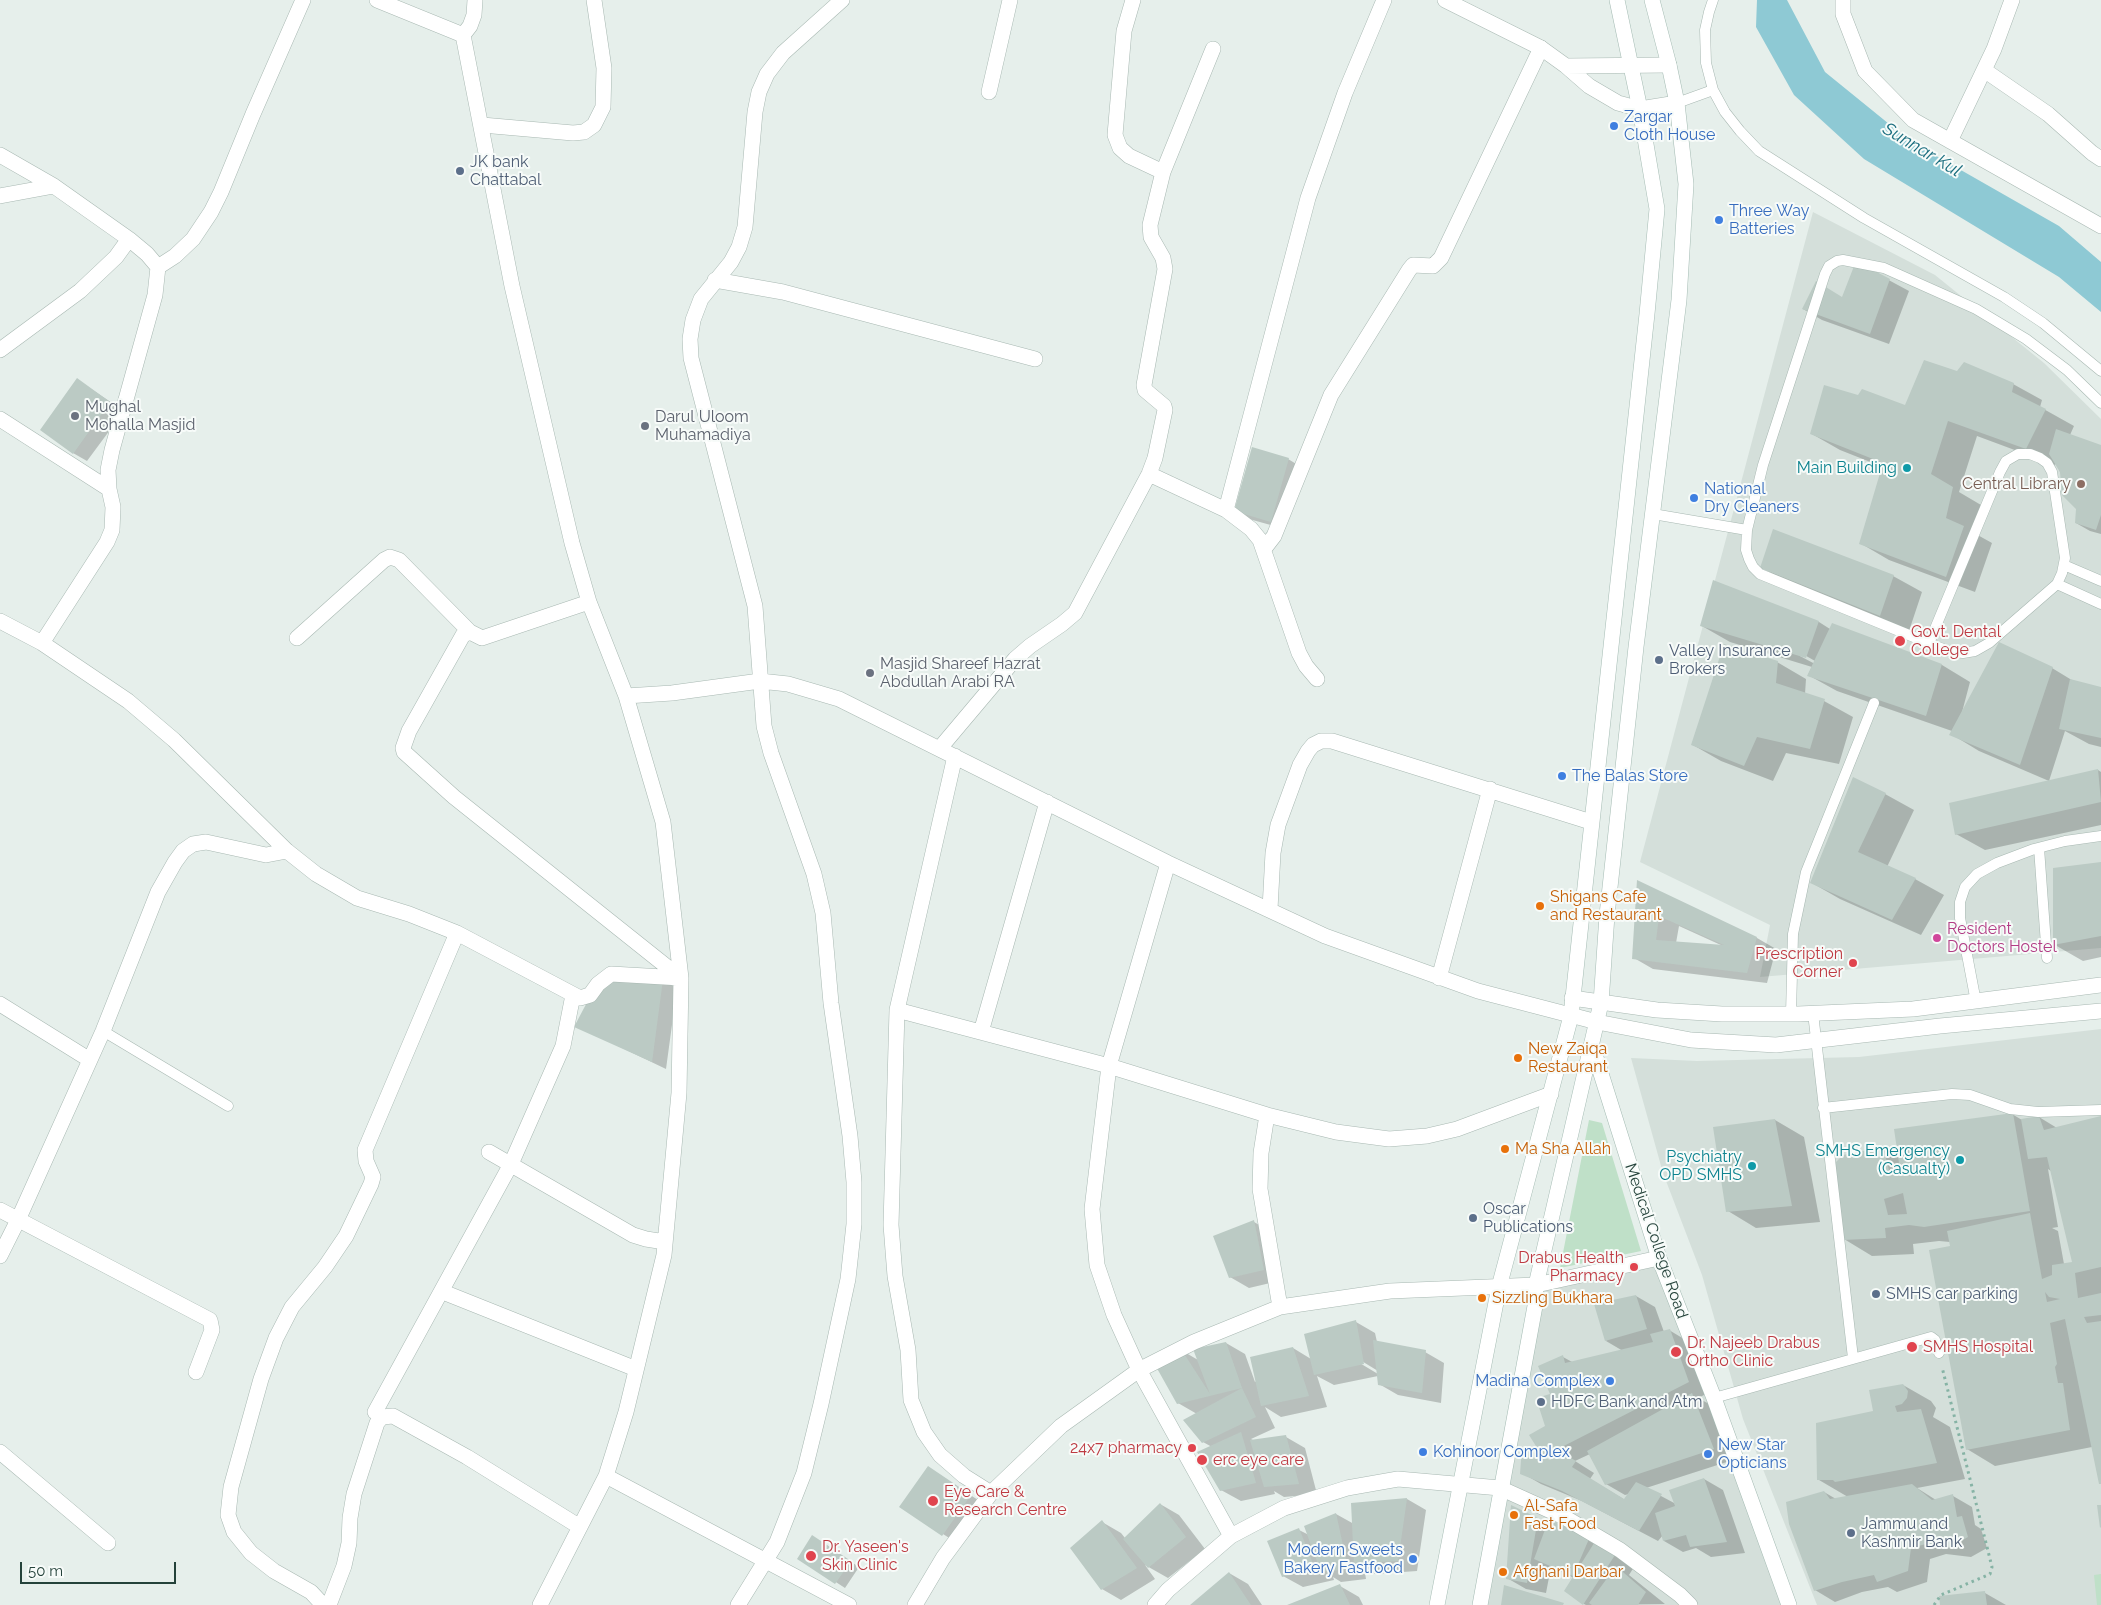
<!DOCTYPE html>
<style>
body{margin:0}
#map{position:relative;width:2101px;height:1605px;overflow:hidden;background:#e6efeb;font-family:Raleway,sans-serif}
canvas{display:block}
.scale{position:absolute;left:20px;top:1562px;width:156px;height:22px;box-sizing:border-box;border:2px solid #24423a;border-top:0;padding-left:6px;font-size:15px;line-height:18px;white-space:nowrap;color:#24423a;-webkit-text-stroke:4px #f7fbf9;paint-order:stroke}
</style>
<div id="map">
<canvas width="2101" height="1605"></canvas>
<div class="scale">50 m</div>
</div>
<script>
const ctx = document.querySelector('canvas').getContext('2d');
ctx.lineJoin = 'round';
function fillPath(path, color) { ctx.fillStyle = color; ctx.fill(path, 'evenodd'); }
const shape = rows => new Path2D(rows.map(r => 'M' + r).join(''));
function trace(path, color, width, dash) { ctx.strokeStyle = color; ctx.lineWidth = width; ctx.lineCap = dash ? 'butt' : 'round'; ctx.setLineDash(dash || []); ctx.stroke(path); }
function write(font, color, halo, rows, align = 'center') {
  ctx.font = font + ' Raleway,sans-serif'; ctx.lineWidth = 4; ctx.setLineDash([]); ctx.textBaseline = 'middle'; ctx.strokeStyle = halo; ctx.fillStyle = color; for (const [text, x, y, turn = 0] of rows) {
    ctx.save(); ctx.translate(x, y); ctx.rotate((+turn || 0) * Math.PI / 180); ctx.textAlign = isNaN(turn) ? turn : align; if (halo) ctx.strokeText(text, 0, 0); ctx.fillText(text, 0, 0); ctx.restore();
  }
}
fillPath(shape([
 [1813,212,1935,275,2044,363,2101,419,2101,948,1760,977,1770,925,1640,862],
 [2101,1029,2101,1605,1817,1605,1743,1419,1702,1275,1663,1173,1631,1058,1697,1061,1859,1057],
 [1659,1258,1786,1605,1480,1605,1536,1285]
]), '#d4dfda');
fillPath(shape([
 [1589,1120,1602,1123,1641,1251,1560,1268],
 [2101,1574,2101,1605,2097,1605,2094,1575]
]), '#bfe0c8');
fillPath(shape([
 [1757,0,1787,0,1825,72,1910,141,2059,226,2101,262,2101,312,2059,277,1864,159,1794,95,1756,27]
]), '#8ec9d4');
fillPath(shape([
 [1857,263,1909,291,1889,344,1822,320,1803,309,1843,298],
 [1957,373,2013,384,2042,400,2040,407,2074,426,2070,435,2101,446,2101,534,2090,531,2076,523,2077,509,2056,463,2055,465,1977,436,1959,492,1981,505,1974,533,1992,543,1975,592,1889,560,1860,543,1883,467,1840,450,1812,434,1905,407],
 [78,380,124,411,87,461,73,453],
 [1288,459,1303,468,1285,529,1249,519,1235,511],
 [1761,567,1893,576,1922,592,1909,631,1790,584],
 [1714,582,1819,622,1830,629,1832,625,1942,665,1970,682,1961,716,2052,668,2075,682,2101,688,2101,747,2089,744,2065,731,2049,781,1979,751,1951,734,1952,731,1837,691,1808,675,1812,667,1730,642,1702,626],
 [1801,653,1815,661,1815,664,1800,656],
 [1777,662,1806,679,1805,694,1824,701,1853,717,1839,764,1786,753,1773,781,1721,761,1693,745],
 [2098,770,2101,772,2101,825,1985,850,1956,834,1950,804],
 [1885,794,1914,810,1887,867,1915,879,1944,895,1921,935,1840,899,1812,883],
 [2101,864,2101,957,2083,961,2055,945],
 [1638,882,1757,938,1776,949,1767,983,1653,969,1634,958],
 [1679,926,1723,946,1676,943],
 [662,980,677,988,666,1069,576,1026],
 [2012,1114,2022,1120,2039,1117,2057,1128,2101,1117,2101,1484,2092,1447,1995,1466,1967,1449,1950,1242,1939,1241,1913,1244,1914,1254,1872,1256,1844,1239,1883,1148,1900,1158],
 [2048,1169,2051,1171,2074,1263,2064,1264,2058,1231,2052,1228,2058,1227],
 [1775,1120,1804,1137,1820,1222,1756,1228,1728,1211],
 [1254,1222,1273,1233,1283,1280,1249,1288,1230,1277],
 [1636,1296,1655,1307,1664,1332,1669,1330,1689,1342,1708,1393,1698,1398,1711,1405,1733,1460,1646,1488,1676,1504,1704,1479,1723,1490,1745,1553,1711,1557,1696,1548,1683,1552,1664,1541,1663,1535,1658,1541,1582,1501,1541,1484,1522,1473,1554,1459,1542,1453,1551,1395,1563,1357,1574,1363,1623,1351,1606,1341],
 [1590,1454,1606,1484,1625,1495,1629,1494,1625,1500,1590,1479,1594,1473,1575,1461],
 [1356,1322,1375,1333,1377,1342,1425,1352,1444,1363,1441,1403,1398,1395,1379,1384,1378,1376,1334,1385,1317,1376,1327,1407,1281,1417,1265,1407,1275,1428,1251,1439,1255,1441,1286,1437,1305,1448,1317,1494,1284,1497,1274,1491,1275,1494,1241,1501,1221,1490,1212,1447,1203,1442,1197,1414,1178,1403,1181,1350,1198,1360,1226,1343,1245,1354,1255,1382,1293,1348,1311,1359,1306,1335],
 [1360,1360,1378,1371,1378,1374,1358,1362],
 [1903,1385,1931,1401,1936,1408,1933,1417,1950,1427,1965,1479,1917,1488,1936,1500,1953,1496,1972,1507,1975,1525,1981,1529,1987,1548,1971,1557,1946,1554,1930,1559,1927,1582,1897,1592,1888,1587,1862,1592,1835,1602,1815,1590,1824,1492,1836,1499,1848,1497,1819,1480,1875,1412],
 [928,1467,984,1504,957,1543,901,1507],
 [1407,1499,1426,1510,1417,1571,1375,1574,1364,1567,1366,1579,1341,1582,1333,1577,1334,1580,1303,1587,1283,1576,1299,1530,1309,1535,1336,1514,1354,1524],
 [1160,1504,1179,1515,1205,1549,1168,1578,1145,1565,1155,1579,1121,1600,1102,1589,1102,1522,1121,1533,1125,1538],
 [1512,1507,1548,1525,1588,1540,1634,1567,1629,1575,1665,1604,1586,1605,1584,1604,1574,1578,1551,1567,1546,1593,1526,1589,1507,1578],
 [822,1542,859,1567,845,1588,799,1558],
 [1229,1573,1248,1584,1262,1605,1192,1605],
 [1340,1586,1359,1597,1363,1605,1290,1605],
 [1985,1593,2006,1605,1941,1605]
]), '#0003');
fillPath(shape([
 [1856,261,1890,279,1870,334,1802,309,1816,281,1842,297],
 [1924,360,1957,371,1964,362,2014,383,2012,392,2046,409,2026,449,1948,421,1931,474,1953,487,1946,518,1964,526,1946,577,1859,544,1883,463,1810,434,1824,385,1858,395,1862,389,1905,405],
 [77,378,110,402,73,454,40,430],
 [2056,429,2101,445,2101,515,2096,530,2075,523,2076,509,2062,495,2060,472,2049,454],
 [1252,447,1289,458,1271,522,1234,511],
 [1773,529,1894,575,1880,616,1760,568],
 [1713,580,1819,621,1806,658,1700,626],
 [1832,623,1942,664,1926,716,1807,676],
 [1999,642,2053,667,2020,765,1949,735],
 [1724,644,1778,661,1776,683,1825,699,1810,749,1757,737,1744,766,1691,745],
 [2070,679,2101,687,2101,738,2059,729],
 [2098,769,2101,802,1955,835,1949,803],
 [1853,777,1886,793,1858,852,1916,878,1892,920,1810,883],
 [2101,862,2101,936,2053,945,2053,868],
 [1637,880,1757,937,1747,973,1632,959],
 [1659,916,1724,945,1656,940],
 [603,972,663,979,652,1062,574,1027],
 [2013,1113,2030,1211,1924,1227,1909,1225,1885,1228,1886,1238,1843,1240,1835,1163,1843,1155,1883,1147,1889,1170,1900,1170,1894,1129],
 [1903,1193,1907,1214,1888,1215,1884,1199],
 [2039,1116,2044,1130,2101,1116,2101,1267,2075,1273,2078,1298,2101,1293,2101,1315,2084,1317,2087,1323,2101,1321,2101,1484,2099,1484,2065,1319,2050,1323,2057,1364,2055,1367,2058,1383,2063,1383,2070,1430,1966,1450,1929,1250,1950,1246,1947,1231,2030,1213,2042,1279,2052,1275,2052,1265,2072,1262,2047,1157,2028,1159,2021,1119],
 [2045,1292,2049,1297,2060,1299,2047,1302],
 [1775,1119,1792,1206,1726,1212,1713,1127],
 [1254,1220,1264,1270,1229,1278,1213,1236],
 [1636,1295,1647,1329,1605,1341,1594,1304],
 [1356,1320,1364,1364,1314,1375,1304,1334],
 [1670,1329,1689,1382,1554,1451,1541,1454,1529,1435,1545,1426,1536,1398,1550,1394,1538,1366,1563,1355,1565,1363,1653,1342,1650,1334],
 [1373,1340,1426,1350,1422,1393,1378,1385],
 [1226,1342,1242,1388,1177,1404,1154,1363,1181,1349,1210,1394,1193,1349],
 [1293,1347,1309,1396,1261,1406,1250,1357],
 [1903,1384,1908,1391,1907,1398,1902,1404,1895,1406,1897,1412,1921,1409,1937,1463,1835,1482,1833,1480,1817,1480,1816,1423,1873,1411,1869,1390],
 [1242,1388,1256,1417,1202,1443,1183,1420],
 [1692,1393,1714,1449,1605,1485,1587,1451],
 [1241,1432,1256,1483,1220,1491,1197,1452],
 [1286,1435,1299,1484,1264,1487,1250,1440],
 [1522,1447,1550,1460,1563,1453,1576,1461,1572,1467,1624,1499,1636,1482,1662,1494,1639,1531,1562,1491,1520,1474],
 [928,1466,971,1495,942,1536,899,1507],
 [1704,1478,1727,1542,1690,1547,1686,1535,1663,1541,1655,1513,1675,1506,1669,1490],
 [1912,1484,1932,1500,1953,1494,1957,1517,1962,1516,1968,1537,1951,1547,1926,1544,1911,1548,1908,1571,1877,1582,1874,1575,1842,1582,1814,1591,1789,1524,1786,1502,1824,1491,1830,1499],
 [1407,1498,1398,1561,1354,1563,1351,1503],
 [1160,1503,1186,1537,1148,1568,1123,1539],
 [1511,1505,1538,1518,1527,1583,1506,1579],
 [2097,1505,2101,1505,2101,1527,2100,1528],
 [1336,1513,1348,1569,1321,1572,1304,1526],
 [1549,1519,1589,1539,1573,1576,1534,1559],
 [1102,1520,1137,1568,1101,1590,1070,1548],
 [1299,1528,1315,1569,1282,1577,1267,1541],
 [812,1535,851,1561,835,1584,797,1559],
 [1596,1540,1615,1555,1583,1605,1564,1591],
 [1616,1566,1646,1592,1638,1605,1592,1605,1589,1603],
 [1229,1572,1251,1605,1190,1605],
 [1340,1584,1350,1605,1287,1605],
 [1504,1585,1564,1603,1563,1605,1501,1605],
 [1985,1591,1987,1605,1940,1605,1939,1596]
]), '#bbcac4');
const service = shape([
 [1713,0,1709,12,1705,30,1706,63,1713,90,1725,112,1740,131,1759,151,1864,218,2004,297,2043,323,2101,371],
 [1677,103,1713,90],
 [1653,514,1747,530,1746,550,1749,559,1753,567,1760,574,1948,651,1963,653,1975,651,1989,643,2057,584,2062,573,2065,558,2052,472,2047,463,2040,458,2030,454,2018,454,2006,461,2000,472,1929,643],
 [1747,530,1763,465,1825,274,1829,266,1837,261,1843,260,1884,268,1976,309,2026,339,2067,370,2101,403],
 [2064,565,2101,581],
 [2057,584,2101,604],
 [2039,848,2047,958],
 [1976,1002,1960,918,1960,902,1965,887,1977,874,1997,863,2034,849,2065,841,2101,836],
 [1813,1013,1853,1358],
 [1791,1014,1793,934,1806,872,1874,703],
 [103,1031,228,1106],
 [1823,1108,1952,1094,1970,1095,2010,1109,2038,1112,2101,1110],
 [1714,1398,1931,1337,1935,1340,1939,1353]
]);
const minor = shape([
 [377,0,463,35,512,286,572,543,589,602,626,696,672,693,760,681,788,684,839,699,1168,863,1325,936,1478,991,1597,1022,1691,1040,1776,1045,1940,1026,2101,1011],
 [1133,0,1124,31,1115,135,1120,148,1129,156,1163,172],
 [1843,0,1843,14,1865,71,1913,120,2101,226],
 [463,35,470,26,474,15,475,0],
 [1984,70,2048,114,2092,153,2101,159],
 [989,92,1010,0],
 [482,125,573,133,584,132,594,125,603,107,604,68,594,0],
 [1950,141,1994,49,2012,0],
 [0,155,54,186],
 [0,196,54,186,129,239,147,254,158,267,175,256,193,239,211,212,221,192,253,114,303,0],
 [715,280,783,292,1035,359],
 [0,350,80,291,116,257,129,239],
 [0,419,109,489],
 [1149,474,1226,510,1251,529,1260,540,1299,653,1306,666,1317,679],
 [1226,510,1308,198,1345,93,1384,0],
 [1264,549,1274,536,1331,395,1409,270,1413,265,1433,266,1441,258,1541,48],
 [0,621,42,643,128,701,174,740,287,851,316,874,357,898,409,914,457,933,580,998,590,995,598,984,611,974,681,978],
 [470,632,463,635,409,731,403,748,404,752,454,797,681,978],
 [297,638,384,560,390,557,399,560,470,632,482,638,589,602],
 [42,643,107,542,112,530,113,507,109,489,108,470,112,450,155,295,158,267],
 [940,748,1015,659,1030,646,1062,624,1075,613,1149,474,1155,458,1165,410,1164,406,1145,390,1144,385,1165,269,1163,258,1151,237,1150,225,1163,172,1213,49],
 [955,756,897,1010,891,1225,895,1276,908,1350,911,1400,924,1432,940,1455,964,1476,991,1493],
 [1168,863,1109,1066,1092,1209,1097,1265,1114,1315,1139,1370,1231,1536],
 [1270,909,1273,853,1278,825,1300,765,1308,751,1313,745,1321,741,1332,741,1591,822],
 [1439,978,1490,789],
 [1572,998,1657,1010,1722,1014,1798,1014,1913,1009,2101,985],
 [0,1004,90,1060],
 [897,1010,1109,1066,1267,1115,1336,1132,1389,1139,1427,1136,1457,1129,1551,1094],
 [981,1032,1047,802],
 [1267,1115,1261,1153,1260,1189,1280,1307],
 [489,1152,633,1235,646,1239,665,1242],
 [0,1210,210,1320,212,1330,196,1372],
 [0,1256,18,1220,103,1031,158,892,175,862,183,851,193,844,206,842,266,855,287,851],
 [448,1294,636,1369],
 [375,1412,511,1164,563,1046,573,995],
 [0,1452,108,1543],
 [606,1476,849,1605],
 [323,1605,311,1592,274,1571,251,1553,234,1532,228,1515,231,1487,261,1379,276,1338,292,1307,325,1267,346,1236,371,1184,373,1177,366,1161,365,1150,457,933],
 [329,1605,344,1566,349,1543,350,1518,354,1494,377,1423,382,1417,393,1416,467,1457,580,1527],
 [540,1605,606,1476,626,1412,664,1255,679,1093,681,978,663,822,626,696],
 [738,1605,777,1542,804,1473,821,1404,848,1279,854,1224,854,1182,850,1136,831,1003,823,913,814,874,771,753,764,726,755,606,691,358,690,339,693,320,701,299,731,262,739,247,745,227,755,112,759,92,767,74,783,53,842,0],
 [915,1605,943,1558,991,1493,1061,1426,1139,1370,1194,1342,1280,1307,1390,1291,1536,1285,1659,1258],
 [1155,1605,1168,1590,1231,1536,1284,1508,1347,1488,1398,1479,1500,1488,1564,1517,1620,1550,1680,1595,1690,1605]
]);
const tertiary = shape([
 [1445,0,1541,48,1566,66,1589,86,1618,103,1640,109,1677,103],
 [1566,66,1669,65]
]);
const secondary = shape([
 [1592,1045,1659,1258,1714,1398,1789,1605],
 [1437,1605,1499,1287,1571,1016,1647,314,1657,209,1640,109,1617,0],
 [1480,1605,1535,1306,1536,1285,1601,1003,1607,915,1636,647,1679,300,1686,184,1677,103,1669,65,1652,0]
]);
trace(service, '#a8b8b2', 11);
trace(minor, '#a8b8b2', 16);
trace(tertiary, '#a8b8b2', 16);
trace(secondary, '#a4bbb3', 16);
trace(shape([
 [1934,1605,1941,1595,1990,1574,1992,1567,1942,1367]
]), '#86b3a5', 3, [2.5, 4]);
trace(service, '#fff', 10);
trace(minor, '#fff', 15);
trace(tertiary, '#fff', 15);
trace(secondary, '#fff', 15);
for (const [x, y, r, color] of [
 [1614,126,5,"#3f7fe0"],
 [460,171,5,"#5c6f8a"],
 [1719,220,5,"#3f7fe0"],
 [75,416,5,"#6b7280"],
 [645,426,5,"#6b7280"],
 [1907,468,5,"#0f9aa8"],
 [2081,484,5,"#8d6e63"],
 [1694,498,5,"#3f7fe0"],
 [1900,641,6,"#e0444e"],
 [1659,660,5,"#5c6f8a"],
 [870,673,5,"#6b7280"],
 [1562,776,5,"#3f7fe0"],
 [1540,906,5,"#e8710a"],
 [1937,938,5,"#d1479c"],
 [1853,963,5,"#e0444e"],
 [1518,1058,5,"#e8710a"],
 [1505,1149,5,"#e8710a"],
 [1960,1160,5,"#0f9aa8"],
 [1752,1166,5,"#0f9aa8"],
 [1473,1218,5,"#5c6f8a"],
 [1634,1267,5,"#e0444e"],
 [1876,1294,5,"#5c6f8a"],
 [1482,1298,5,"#e8710a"],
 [1912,1347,6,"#e0444e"],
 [1676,1352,6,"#e0444e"],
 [1610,1381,5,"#3f7fe0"],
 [1541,1402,5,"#5c6f8a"],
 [1192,1448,5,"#e0444e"],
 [1423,1452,5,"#3f7fe0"],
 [1708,1454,5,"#3f7fe0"],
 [1202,1460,6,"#e0444e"],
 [933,1501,6,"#e0444e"],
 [1514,1515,5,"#e8710a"],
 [1851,1533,5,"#5c6f8a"],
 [811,1556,6,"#e0444e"],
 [1413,1559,5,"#3f7fe0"],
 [1503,1572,5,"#e8710a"]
]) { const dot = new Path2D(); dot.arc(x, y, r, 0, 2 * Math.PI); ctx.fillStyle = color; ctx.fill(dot); trace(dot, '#f7fbf9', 2); }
write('16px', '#366cbe', '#f7fbf9', [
 ["Zargar",1624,117],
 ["Cloth House",1624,135],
 ["Three Way",1729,211],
 ["Batteries",1729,229],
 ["National",1704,489],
 ["Dry Cleaners",1704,507],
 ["The Balas Store",1572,776],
 ["Madina Complex",1600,1381,"right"],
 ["New Star",1718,1445],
 ["Opticians",1718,1463],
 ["Kohinoor Complex",1433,1452],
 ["Modern Sweets",1403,1550,"right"],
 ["Bakery Fastfood",1403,1568,"right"]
], 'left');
write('16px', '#4e5e75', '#f7fbf9', [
 ["JK bank",470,162],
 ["Chattabal",470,180],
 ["Valley Insurance",1669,651],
 ["Brokers",1669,669],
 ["Oscar",1483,1209],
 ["Publications",1483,1227],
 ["SMHS car parking",1886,1294],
 ["HDFC Bank and Atm",1551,1402],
 ["Jammu and",1861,1524],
 ["Kashmir Bank",1861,1542]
], 'left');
write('16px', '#5b616d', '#f7fbf9', [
 ["Mughal",85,407],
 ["Mohalla Masjid",85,425],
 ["Darul Uloom",655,417],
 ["Muhamadiya",655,435],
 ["Masjid Shareef Hazrat",880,664],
 ["Abdullah Arabi RA",880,682]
], 'left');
write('16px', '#0d838f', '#f7fbf9', [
 ["Main Building",1897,468],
 ["SMHS Emergency",1950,1151],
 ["(Casualty)",1950,1169],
 ["Psychiatry",1742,1157],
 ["OPD SMHS",1742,1175]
], 'right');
write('16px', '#785e54', '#f7fbf9', [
 ["Central Library",2071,484]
], 'right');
write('16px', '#be3a42', '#f7fbf9', [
 ["Govt. Dental",1911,632],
 ["College",1911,650],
 ["Prescription",1843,954,"right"],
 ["Corner",1843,972,"right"],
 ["Drabus Health",1624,1258,"right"],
 ["Pharmacy",1624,1276,"right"],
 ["Dr. Najeeb Drabus",1687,1343],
 ["Ortho Clinic",1687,1361],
 ["SMHS Hospital",1923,1347],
 ["24x7 pharmacy",1182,1448,"right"],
 ["erc eye care",1213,1460],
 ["Eye Care &",944,1492],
 ["Research Centre",944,1510],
 ["Dr. Yaseen's",822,1547],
 ["Skin Clinic",822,1565]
], 'left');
write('16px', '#c56008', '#f7fbf9', [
 ["Shigans Cafe",1550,897],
 ["and Restaurant",1550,915],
 ["New Zaiqa",1528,1049],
 ["Restaurant",1528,1067],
 ["Ma Sha Allah",1515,1149],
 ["Sizzling Bukhara",1492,1298],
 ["Al-Safa",1524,1506],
 ["Fast Food",1524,1524],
 ["Afghani Darbar",1513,1572]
], 'left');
write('16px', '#b23c85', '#f7fbf9', [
 ["Resident",1947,929],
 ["Doctors Hostel",1947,947]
], 'left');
write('16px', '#24423a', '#f7fbf9', [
 ["Medical College Road",1656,1241,71]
]);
write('italic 18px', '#1c6f80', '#f7fbf9', [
 ["Sunnar Kul",1922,150,31]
]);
</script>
